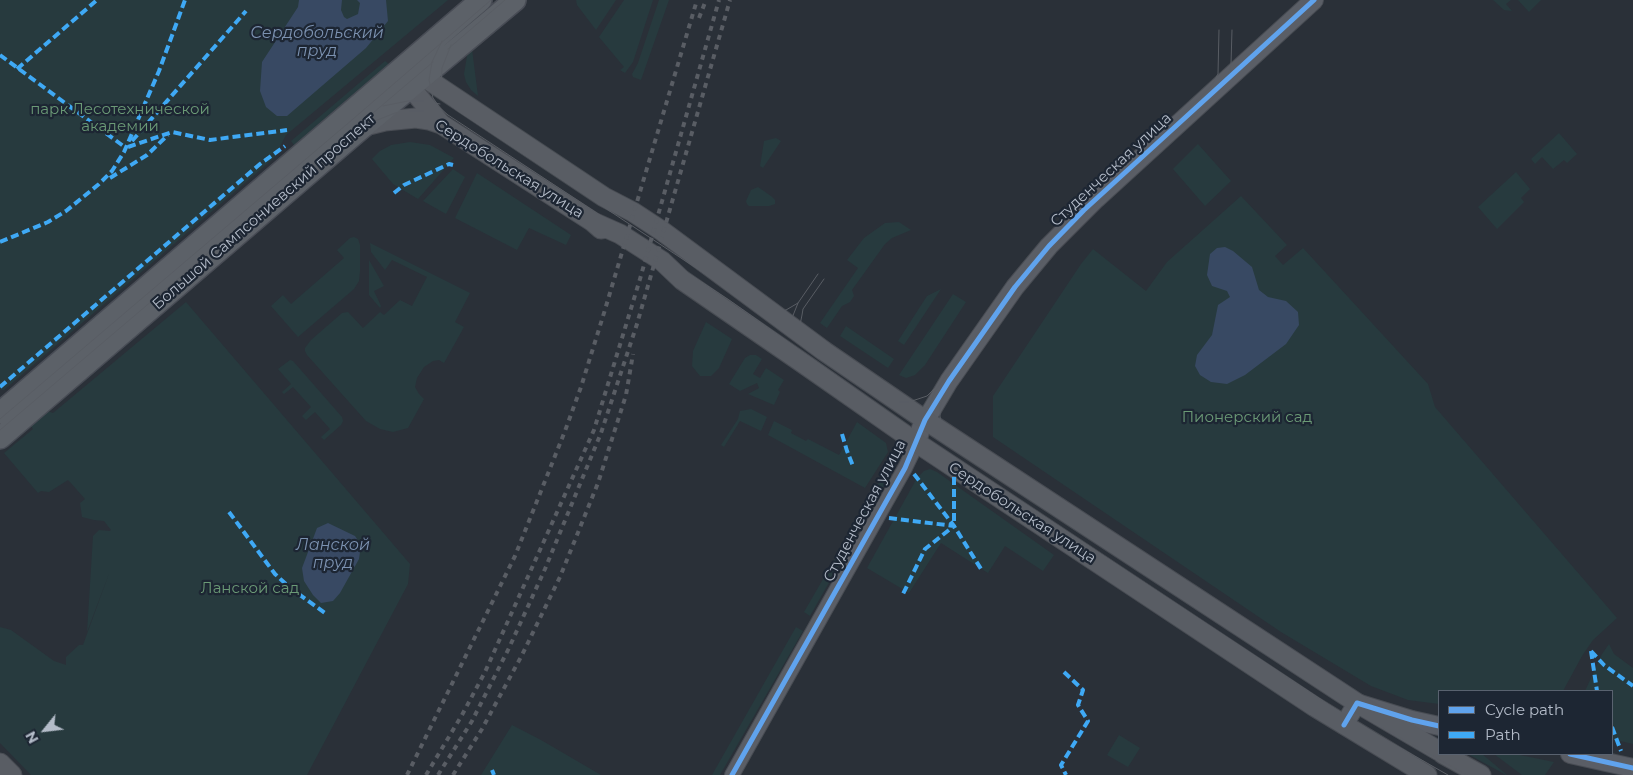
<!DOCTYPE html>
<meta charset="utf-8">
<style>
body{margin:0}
#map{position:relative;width:1633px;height:775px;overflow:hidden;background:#2a3038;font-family:Montserrat,sans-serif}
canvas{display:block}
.legend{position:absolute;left:1438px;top:690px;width:175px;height:65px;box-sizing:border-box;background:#1d2633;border:1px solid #59626f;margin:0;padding:6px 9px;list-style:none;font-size:15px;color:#b4bcc9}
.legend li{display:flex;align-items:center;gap:10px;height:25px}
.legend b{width:25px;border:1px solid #59626f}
.north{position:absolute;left:20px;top:705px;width:50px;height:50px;-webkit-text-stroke:4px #1d2633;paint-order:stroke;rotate:241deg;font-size:14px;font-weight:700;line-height:20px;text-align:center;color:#b4bcc9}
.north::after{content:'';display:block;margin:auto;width:18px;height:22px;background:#b4bcc9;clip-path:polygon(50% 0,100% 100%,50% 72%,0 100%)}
</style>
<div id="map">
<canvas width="1633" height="775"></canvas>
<ul class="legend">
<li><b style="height:6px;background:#60a3ed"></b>Cycle path</li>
<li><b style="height:6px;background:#3fa9f5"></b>Path</li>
</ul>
<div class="north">N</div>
</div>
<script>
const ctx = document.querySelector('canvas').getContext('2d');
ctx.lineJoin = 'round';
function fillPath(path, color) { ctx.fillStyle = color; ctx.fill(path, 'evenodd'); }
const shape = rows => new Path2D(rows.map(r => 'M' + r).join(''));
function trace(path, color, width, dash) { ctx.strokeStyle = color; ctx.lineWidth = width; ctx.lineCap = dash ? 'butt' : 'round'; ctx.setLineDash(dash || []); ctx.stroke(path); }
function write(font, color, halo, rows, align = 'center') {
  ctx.font = font + ' Montserrat,sans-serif'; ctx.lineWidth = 4.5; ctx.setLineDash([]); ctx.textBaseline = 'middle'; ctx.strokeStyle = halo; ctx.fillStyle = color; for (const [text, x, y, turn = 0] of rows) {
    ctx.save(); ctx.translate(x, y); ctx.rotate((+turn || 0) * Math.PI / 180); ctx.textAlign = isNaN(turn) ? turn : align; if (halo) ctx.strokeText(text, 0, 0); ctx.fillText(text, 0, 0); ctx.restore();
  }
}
fillPath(shape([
 [0,0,448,0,286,135,274,158,4,390,0,390],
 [576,0,616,0,596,30,577,5],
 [624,0,653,0,633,62,625,73,620,70,624,67,599,37],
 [659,0,669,0,641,80,633,77,632,74,638,63],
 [1493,0,1511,0,1506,4,1512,11,1504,10],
 [1518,0,1541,0,1529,12],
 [472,49,478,96,471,90,466,82,464,74,467,56],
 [385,61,389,64,294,145,291,141],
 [1559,133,1577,154,1567,163,1564,160,1553,169,1542,157,1535,164,1531,159],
 [776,138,781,141,763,168,760,166,764,141],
 [410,142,430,145,454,158,418,199,393,184,372,159,380,151,391,145],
 [1198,144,1231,181,1205,206,1173,169],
 [453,169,465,177,446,214,423,201],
 [1516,172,1530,189,1521,198,1524,202,1497,229,1478,207],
 [477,173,571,235,566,245,529,228,517,250,455,218],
 [758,187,771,196,775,200,775,204,769,206,749,206,747,204,746,201,751,190],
 [1241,196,1287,245,1275,256,1283,265,1303,248,1428,384,1435,407,1617,618,1593,640,1582,656,1563,691,1439,691,1439,704,1408,700,1371,686,1281,632,993,437,993,396,1081,264,1093,249,1146,291,1167,262],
 [899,222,911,230,892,238,885,244,852,290,854,296,850,302,842,306,827,328,820,323,858,268,847,260,864,238,885,223],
 [354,237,358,239,360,245,360,271,359,281,354,289,298,337,271,306,283,295,291,304,344,258,337,250,350,238],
 [370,243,470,293,455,322,464,327,444,363,439,360,433,361,424,367,417,378,415,387,419,394,424,399,408,428,393,432,380,429,366,421,307,355,305,351,305,348,311,340,342,313,348,312,363,328,380,312,384,315,400,300,412,306,427,277,392,260,385,270,371,252],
 [369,260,384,286,374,291,381,306,380,308,369,295],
 [941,289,904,345,898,341,927,296],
 [953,294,966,302,925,365,915,375,906,378,899,375],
 [186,302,410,564,408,584,307,775,31,775,0,743,0,627,11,630,54,661,66,665,66,657,79,645,83,645,110,571,87,632,93,536,99,530,110,531,111,530,104,521,94,520,82,517,80,503,85,499,70,482,68,480,49,492,41,491,38,493,4,453,33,429,28,422,42,409,53,413],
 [706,322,732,339,719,368,711,376,700,376,692,366,693,351],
 [846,326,894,359,888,368,840,336],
 [750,355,756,355,762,359,753,374,760,378,766,368,784,380,778,390,780,392,774,405,748,394,759,388,757,383,740,391,729,384,745,358],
 [290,360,293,361,342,417,343,421,341,425,324,440,321,437,330,429,315,412,306,420,302,416,311,407,293,387,284,394,282,392,291,384,278,369],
 [751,409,767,417,761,431,740,421,724,447,721,445,738,419,740,411],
 [774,421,792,430,791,433,806,441,808,439,839,455,857,422,886,443,888,452,865,488,768,435],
 [889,465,894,468,810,616,804,612],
 [930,469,937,472,1054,555,1043,571,1005,546,988,573,941,543,909,593,867,568,917,478,924,471],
 [796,627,803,631,720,775,712,775],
 [1609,644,1614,654,1633,668,1633,744,1612,739,1612,691,1585,691,1602,654],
 [512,725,541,740,601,775,481,775],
 [1119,735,1140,748,1128,767,1107,755],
 [1468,754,1482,754,1507,775,1506,775],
 [1494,754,1515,754,1554,762,1545,775,1522,775]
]), '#273a3e');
fillPath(shape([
 [299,0,342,0,341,10,344,17,347,19,358,14,360,3,357,0,386,0,388,21,366,48,287,116,277,116,266,107,260,91,262,62,298,7],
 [1225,247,1233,251,1252,267,1259,290,1268,297,1286,301,1298,312,1299,325,1286,344,1245,375,1227,384,1211,382,1200,375,1195,366,1197,355,1212,335,1218,305,1230,297,1227,291,1212,286,1207,275,1210,254,1217,248],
 [328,523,355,536,361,545,359,559,340,593,333,601,321,603,313,595,304,581,302,568,317,528]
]), '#384963');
const minor = shape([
 [732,775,905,468,917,443]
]);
const tertiary = shape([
 [917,443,921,428,949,381,1015,287,1049,246,1096,199,1314,0],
 [1344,725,1357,703,1412,720,1439,726],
 [1570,754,1633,768]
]);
const secondary = shape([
 [410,74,424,77,604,197,633,212,662,231,824,351,925,420,1357,703,1439,751],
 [402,77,441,124],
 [365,126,385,121,416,118,429,120,441,124,593,222,601,229],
 [593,222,620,234,662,261,682,280,804,364,917,443,1315,707,1427,775],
 [1443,754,1481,775],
 [0,763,12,775]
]);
const primary = shape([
 [0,413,481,0],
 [0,438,356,133,515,0]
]);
trace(minor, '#484c53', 16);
trace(tertiary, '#484c53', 20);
trace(secondary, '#484c53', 21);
trace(primary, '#484c55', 24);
trace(minor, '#5a5e66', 14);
trace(tertiary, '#5a5e66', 18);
trace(secondary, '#595d64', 19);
trace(primary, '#5c6168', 21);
trace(shape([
 [442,41,432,62,429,80,433,98,440,108,448,115,729,300,913,430,1334,708,1376,734,1448,775],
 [451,45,442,68,441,86,444,96,450,105,458,111,734,293,878,395,960,450,1339,701,1381,727,1467,775],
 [448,49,505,0],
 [383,106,408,101,424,101,440,104],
 [365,125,395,113,409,111,424,111,447,117],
 [761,312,775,313,786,310,798,303],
 [793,339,791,331,792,318,798,303,818,274],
 [808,343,802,335,800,325,802,315,803,309,824,279],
 [944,395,940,406,940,416,941,425,951,441],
 [887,399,899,402,909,402,927,396,935,388],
 [902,412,919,411,929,406,937,400,1021,287,1064,236,1087,213,1215,97,1227,82,1231,64,1232,30],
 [0,419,353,119,491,0],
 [0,430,433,62],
 [934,433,928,417,929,406,935,391,1025,268,1057,231,1081,207,1210,88,1218,74,1219,30]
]), '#595d64', 1);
trace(shape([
 [699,18,706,0],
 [407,775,515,556,565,431,581,387,604,313,697,0],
 [426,775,462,715,485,672,594,430,640,279,719,0],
 [438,775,472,721,509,648,545,569,601,433,637,324,730,0],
 [453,775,482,729,522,655,560,577,598,483,626,395,633,354]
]), '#595d64', 4, [5, 5]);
trace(shape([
 [0,55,126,148],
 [17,69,97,0],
 [132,141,246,11],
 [128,147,172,132,210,140,287,130],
 [110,178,147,155,168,135],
 [394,193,404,185,449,164,453,165],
 [0,242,48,222,66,211,99,184,112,171,124,152,159,71,185,0],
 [0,387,260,164,285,146],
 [842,434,847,451,853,466],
 [914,474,954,526,981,569],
 [954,477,954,526],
 [229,512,275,574,289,587,325,613],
 [889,518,954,526,925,549,903,594],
 [1591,651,1604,665,1633,686],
 [1591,651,1597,691],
 [1064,672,1083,690,1078,705,1088,721,1061,765,1066,775],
 [1612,727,1621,751],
 [492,770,494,775]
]), '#3fa9f5', 4, [8, 4]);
trace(shape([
 [1344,725,1357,703,1412,720,1439,726],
 [1570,754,1633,768],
 [732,775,905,468,925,420,949,381,1015,287,1049,246,1084,210,1314,0]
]), '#60a3ed', 5);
write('15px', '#6b9a76', '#1d2633', [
 ["парк Лесотехнической",120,110],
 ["академии",120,127],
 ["Пионерский сад",1247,418],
 ["Ланской сад",250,589]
]);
write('15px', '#b4bcc9', '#1d2633', [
 ["Сердобольская улица",509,169,32],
 ["Студенческая улица",1111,170,-43],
 ["Большой Сампсониевский проспект",264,212,-41],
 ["Студенческая улица",865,511,-62],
 ["Сердобольская улица",1022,513,33]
]);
write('italic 16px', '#7c92b1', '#1d2633', [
 ["Сердобольский",317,33],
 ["пруд",317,51],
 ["Ланской",333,545],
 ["пруд",333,563]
]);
</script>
